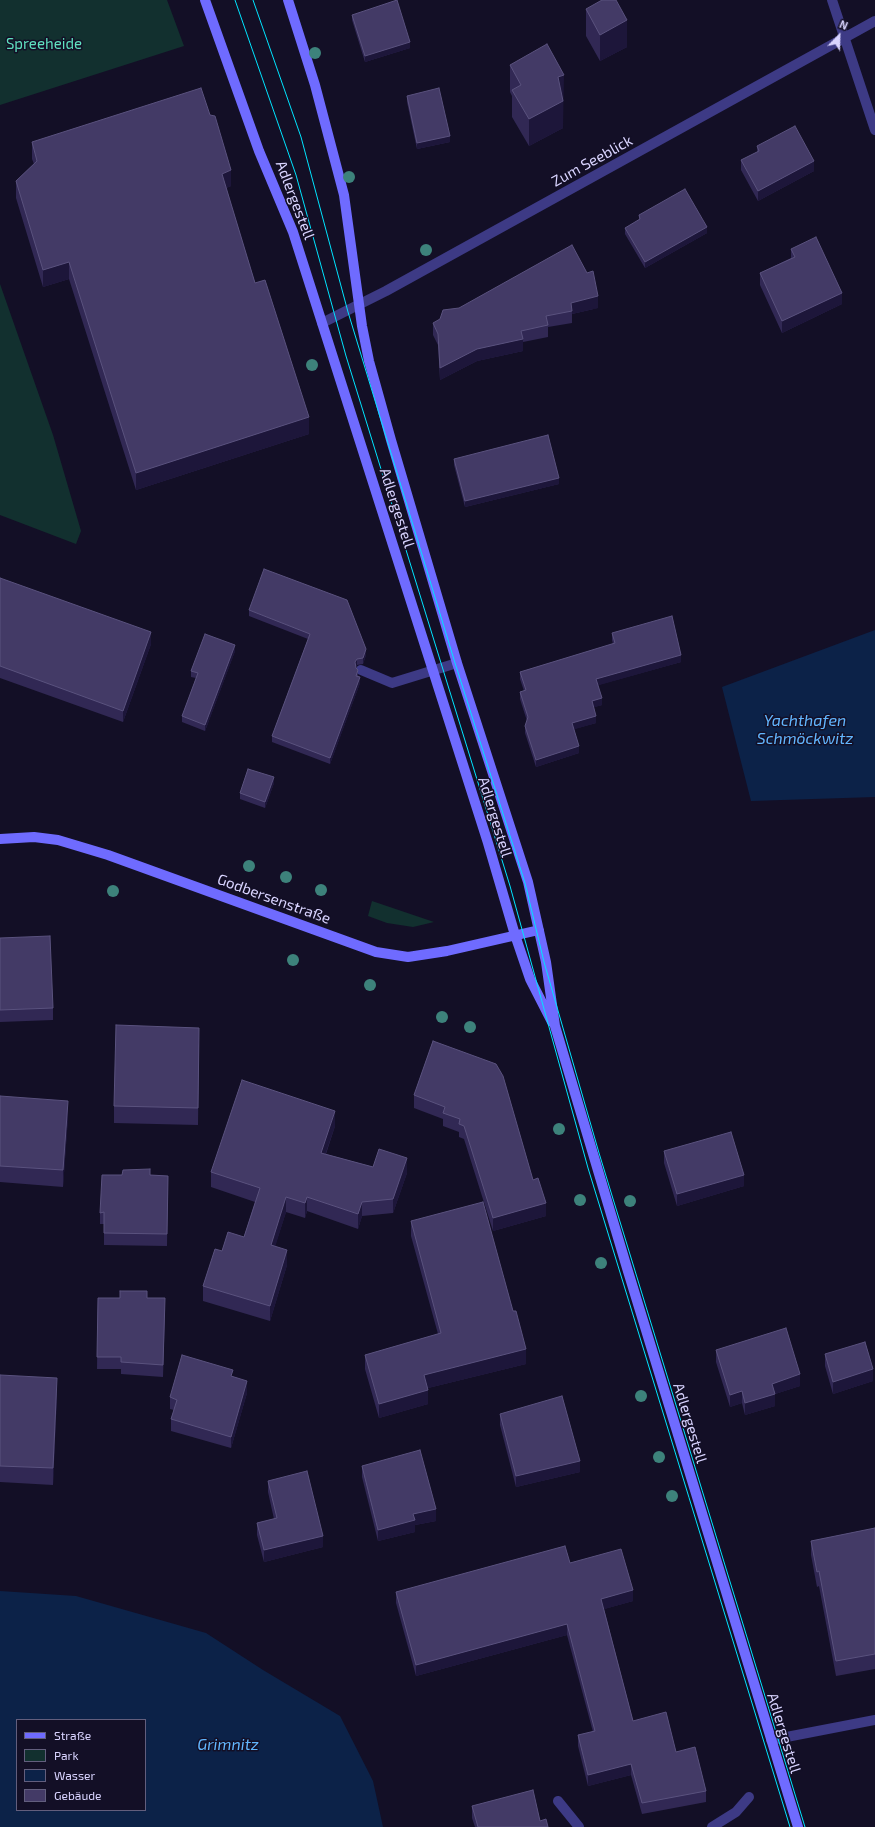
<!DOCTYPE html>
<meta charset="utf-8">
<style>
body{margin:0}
#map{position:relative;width:875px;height:1827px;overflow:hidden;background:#130f26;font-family:"Exo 2",sans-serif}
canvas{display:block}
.legend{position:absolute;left:16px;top:1719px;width:130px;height:92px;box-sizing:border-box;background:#130f26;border:1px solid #625e7d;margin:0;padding:5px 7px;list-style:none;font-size:12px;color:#d9d4ff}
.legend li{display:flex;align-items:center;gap:8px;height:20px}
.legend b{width:20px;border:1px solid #625e7d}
.north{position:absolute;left:819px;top:16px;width:40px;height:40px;-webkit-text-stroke:3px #130f26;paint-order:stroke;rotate:23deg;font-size:11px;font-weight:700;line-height:16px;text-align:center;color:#d9d4ff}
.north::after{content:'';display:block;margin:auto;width:14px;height:18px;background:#d9d4ff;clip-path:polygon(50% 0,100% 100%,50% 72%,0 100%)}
</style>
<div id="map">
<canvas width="875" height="1827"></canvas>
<ul class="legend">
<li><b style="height:5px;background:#6f6bff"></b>Straße</li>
<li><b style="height:11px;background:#12302f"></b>Park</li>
<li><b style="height:11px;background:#0c2248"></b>Wasser</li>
<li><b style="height:11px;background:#433a66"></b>Gebäude</li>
</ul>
<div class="north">N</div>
</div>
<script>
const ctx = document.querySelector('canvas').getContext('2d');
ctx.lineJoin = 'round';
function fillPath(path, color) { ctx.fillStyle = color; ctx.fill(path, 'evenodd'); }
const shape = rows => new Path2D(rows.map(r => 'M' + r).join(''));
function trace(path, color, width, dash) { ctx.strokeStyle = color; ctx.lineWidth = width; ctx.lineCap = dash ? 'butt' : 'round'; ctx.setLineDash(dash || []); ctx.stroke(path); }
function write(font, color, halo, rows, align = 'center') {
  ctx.font = font + ' "Exo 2",sans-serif'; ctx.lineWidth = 3; ctx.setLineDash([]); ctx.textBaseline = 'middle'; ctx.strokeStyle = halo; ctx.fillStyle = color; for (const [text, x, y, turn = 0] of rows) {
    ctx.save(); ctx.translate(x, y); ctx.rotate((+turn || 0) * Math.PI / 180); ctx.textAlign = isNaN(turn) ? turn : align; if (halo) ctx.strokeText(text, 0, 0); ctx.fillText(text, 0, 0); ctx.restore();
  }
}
fillPath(shape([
 [0,0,167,0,184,46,0,105],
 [0,284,53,435,81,531,76,544,0,515],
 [372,901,434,922,413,927,387,923,368,916]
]), '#12302f');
fillPath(shape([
 [875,630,875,797,751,801,722,687],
 [0,1591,76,1596,206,1633,263,1670,340,1716,373,1781,383,1827,0,1827],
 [17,1720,145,1720,145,1810,17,1810]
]), '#0c2248');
trace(shape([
 [361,670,392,683,457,663],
 [558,1801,579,1827],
 [712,1827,736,1812,749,1797]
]), '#3d3a85', 10);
trace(shape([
 [832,0,875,130],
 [322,323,386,291,875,21],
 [771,1740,875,1720]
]), '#3d3a85', 10);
trace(shape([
 [205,0,259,151,293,232,488,843,515,935,530,979,552,1022],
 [288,0,315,85,344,195,362,326,369,361,391,440,457,663,528,882,546,962,555,1026,627,1268,798,1827],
 [0,839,34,837,58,840,108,855,376,952,408,957,447,951,539,930]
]), '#6f6bff', 10);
trace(shape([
 [235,0,296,175,346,356,510,886,588,1168,790,1827],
 [253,0,301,137,348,312,455,663,525,883,544,962,599,1153,805,1827]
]), '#00e5ff', 1);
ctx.fillStyle = '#3d827b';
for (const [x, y] of [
 [315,53],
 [349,177],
 [426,250],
 [312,365],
 [249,866],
 [286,877],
 [321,890],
 [113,891],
 [293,960],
 [370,985],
 [442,1017],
 [470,1027],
 [559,1129],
 [580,1200],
 [630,1201],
 [601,1263],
 [641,1396],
 [659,1457],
 [672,1496]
]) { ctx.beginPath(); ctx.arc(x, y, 6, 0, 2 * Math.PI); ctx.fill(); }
fillPath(shape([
 [586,9,627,47,600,61,586,36],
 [352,15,410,48,365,62,352,20],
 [510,65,564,102,563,102,563,128,529,146,512,117,512,96,510,92],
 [407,96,450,142,417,149,407,102],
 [32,142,231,186,226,188,255,283,309,434,136,490,69,279,43,287,16,198,16,181,34,164,32,159],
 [757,146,814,171,758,201,741,170,741,160,757,152],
 [639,215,707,233,645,268,625,234,625,228,639,220],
 [791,249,842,304,782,333,760,285,760,273,791,258],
 [598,308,572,314,572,323,548,327,548,337,523,342,523,351,477,361,440,380,438,345,433,335,433,323],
 [454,459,559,484,465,507,454,465],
 [0,578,151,644,123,722,0,678],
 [249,610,366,655,363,664,357,665,356,667,360,683,330,764,272,742,272,736,308,639,249,616],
 [612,633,681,662,598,685,602,705,594,707,596,723,574,729,579,753,536,767,525,733,525,726,527,721,520,699,520,692,524,691,520,679,520,672,613,644,612,640],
 [235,651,205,731,182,722,182,716,196,678,191,677,191,671],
 [274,783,265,808,240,799,240,793],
 [0,938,53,1008,53,1020,0,1022],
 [433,1041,533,1180,546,1216,493,1231,464,1139,459,1137,459,1132,443,1126,443,1119,414,1108,414,1095],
 [199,1044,198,1125,114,1123,114,1106],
 [0,1096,68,1117,63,1187,0,1182],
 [335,1126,326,1154,373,1167,407,1173,393,1213,362,1216,358,1229,307,1211,305,1218,286,1212,275,1246,287,1265,270,1321,203,1301,203,1286,222,1251,244,1237,255,1202,211,1187,211,1172],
 [664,1151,744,1186,677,1206,664,1163],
 [150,1175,168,1176,167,1246,104,1245,104,1224,100,1224,100,1213],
 [411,1221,526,1364,428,1388,428,1404,379,1418,365,1369,365,1355,438,1334,411,1236],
 [98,1298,147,1298,165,1310,163,1377,121,1374,121,1369,97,1369],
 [716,1350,800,1386,775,1394,775,1406,745,1415,742,1403,730,1407,716,1362],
 [825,1354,873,1381,833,1394,825,1366],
 [0,1375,57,1394,53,1485,0,1482],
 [233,1377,247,1393,231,1448,171,1431,171,1419,174,1410,170,1409,170,1397],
 [500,1414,580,1472,516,1487,500,1425],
 [362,1466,436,1521,415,1525,415,1532,378,1541,362,1477],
 [268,1481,323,1547,264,1562,257,1535,257,1523,274,1519,268,1492],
 [875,1528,875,1669,836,1676,819,1586,817,1587,811,1555,811,1541],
 [570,1563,633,1601,604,1609,633,1721,676,1752,706,1791,706,1802,642,1814,631,1775,588,1786,578,1746,578,1735,593,1732,567,1635,416,1676,396,1603,396,1592],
 [472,1806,540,1821,548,1827,475,1827,472,1818]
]), '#312854');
fillPath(shape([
 [627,20,627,47,600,61,600,35],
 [410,42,410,48,365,62,365,56],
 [564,75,563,128,529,146,529,119,558,77],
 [450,136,450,142,417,149,417,143],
 [814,161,814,171,758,201,758,191],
 [231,170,231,186,222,190,222,174],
 [707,227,707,233,645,268,645,262],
 [69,262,69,279,43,287,43,270],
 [842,293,842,304,782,333,782,321],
 [598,296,598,308,572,314,571,303],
 [523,339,523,351,477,361,440,380,440,368,477,349],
 [309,417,309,434,136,490,136,473],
 [559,478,559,484,465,507,465,501],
 [151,632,151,644,123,722,123,711],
 [235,645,235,651,205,731,205,725],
 [366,649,366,655,363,664,363,658],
 [681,655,681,662,596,686,596,679],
 [357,659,357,665,355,668,355,662],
 [360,677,360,683,330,764,330,758],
 [602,698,602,705,592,708,592,701],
 [596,716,596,723,572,730,572,723],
 [579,746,579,753,536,767,536,760],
 [274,777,274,783,265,808,265,802],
 [68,1101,68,1117,63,1187,63,1170],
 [335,1111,335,1126,321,1167,321,1153],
 [407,1158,407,1173,393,1213,393,1199],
 [744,1175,744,1186,677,1206,677,1194],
 [286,1197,286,1212,271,1260,271,1245],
 [307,1197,307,1211,305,1218,305,1203],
 [362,1202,362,1216,358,1229,358,1214],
 [546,1203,546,1216,493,1231,493,1218],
 [287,1250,287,1265,270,1321,270,1306],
 [526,1349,526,1364,424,1389,424,1375],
 [873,1369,873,1381,833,1394,833,1382],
 [800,1374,800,1386,772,1395,772,1384],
 [57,1378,57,1394,53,1485,53,1468],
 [247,1381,247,1393,231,1448,231,1437],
 [428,1390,428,1404,379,1418,379,1404],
 [742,1391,742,1403,730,1407,730,1395],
 [775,1394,775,1406,745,1415,745,1403],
 [580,1461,580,1472,516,1487,516,1476],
 [436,1509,436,1521,415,1525,415,1532,378,1541,378,1530,413,1514],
 [323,1536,323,1547,264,1562,264,1550],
 [633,1590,633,1601,601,1610,601,1599],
 [567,1624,567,1635,416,1676,416,1665],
 [631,1764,631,1775,588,1786,588,1775]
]), '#1d163a');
const building = shape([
 [397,0,410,42,365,56,352,15,397,0],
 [602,0,616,0,627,20,600,35,586,9,602,0],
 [547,44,564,75,558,77,563,101,529,119,512,90,521,85,510,65,547,44],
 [201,88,210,115,215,116,231,170,222,174,255,283,265,280,309,417,136,473,69,262,43,270,16,181,37,161,32,142,201,88],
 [439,88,450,136,417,143,407,96,439,88],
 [795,126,814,161,758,191,741,160,759,151,757,146,795,126],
 [685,189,707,227,645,262,625,228,640,219,639,215,685,189],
 [816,237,842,293,782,321,760,273,795,257,791,249,816,237],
 [572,245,587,273,593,271,598,296,571,303,572,311,546,316,548,325,521,331,523,339,477,349,440,368,438,334,433,323,440,319,443,310,459,308,572,245],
 [548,435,559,478,465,501,454,459,548,435],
 [264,569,347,600,366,649,363,658,357,659,355,662,356,668,358,670,356,676,360,677,330,758,272,736,310,634,249,610,264,569],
 [0,578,151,632,123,711,0,666,0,578],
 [672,616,681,655,596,679,602,698,592,701,596,716,572,723,579,746,536,760,525,726,528,717,520,692,526,690,520,672,615,643,612,633,672,616],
 [205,634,235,645,205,725,182,716,198,673,191,671,205,634],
 [248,769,274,777,265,802,240,793,248,769],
 [50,936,53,1008,0,1010,0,938,50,936],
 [116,1025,199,1028,198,1108,114,1106,116,1025],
 [433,1041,496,1064,503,1076,533,1180,538,1178,546,1203,493,1218,464,1126,459,1124,460,1119,443,1113,445,1107,414,1095,433,1041],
 [242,1080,335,1111,321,1153,373,1167,379,1149,407,1158,393,1199,362,1202,358,1214,307,1197,305,1203,286,1197,271,1245,287,1250,270,1306,203,1286,215,1249,222,1251,228,1232,244,1237,260,1188,211,1172,242,1080],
 [0,1096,68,1101,63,1170,0,1166,0,1096],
 [731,1132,744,1175,677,1194,664,1151,731,1132],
 [150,1169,150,1175,168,1176,167,1234,104,1233,104,1212,100,1213,102,1175,122,1175,123,1170,150,1169],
 [483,1202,513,1311,516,1311,526,1349,424,1375,428,1390,379,1404,365,1355,441,1333,411,1221,483,1202],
 [120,1291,147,1291,147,1298,165,1298,163,1365,121,1362,121,1357,97,1357,98,1298,120,1298,120,1291],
 [786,1328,800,1374,772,1384,775,1394,745,1403,742,1391,730,1395,716,1350,786,1328],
 [865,1342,873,1369,833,1382,825,1354,865,1342],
 [182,1355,233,1370,231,1376,247,1381,231,1437,171,1419,177,1400,170,1397,182,1355],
 [0,1375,57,1378,53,1468,0,1466,0,1375],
 [562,1396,580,1461,516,1476,500,1414,562,1396],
 [420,1450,436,1509,413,1514,415,1520,378,1530,362,1466,420,1450],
 [307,1471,323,1536,264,1550,257,1523,277,1518,268,1481,307,1471],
 [875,1528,875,1654,836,1661,819,1571,817,1572,811,1541,875,1528],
 [565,1546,570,1563,621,1549,633,1590,601,1599,633,1721,666,1712,676,1752,695,1747,706,1791,642,1803,631,1764,588,1775,578,1735,595,1731,567,1624,416,1665,396,1592,565,1546],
 [533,1790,540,1821,546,1819,548,1827,478,1827,472,1806,533,1790]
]);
fillPath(building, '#433a66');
trace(building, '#5a527e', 1);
write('15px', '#5fe0c0', '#130f26', [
 ["Spreeheide",44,44]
]);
write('15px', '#d9d4ff', '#130f26', [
 ["Zum Seeblick",592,161,-29],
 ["Adlergestell",295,200,69],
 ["Adlergestell",397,508,72],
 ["Adlergestell",495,817,73],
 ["Godbersenstraße",274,899,20],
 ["Adlergestell",690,1423,73],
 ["Adlergestell",784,1733,73]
]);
write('italic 16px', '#62b6ff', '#130f26', [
 ["Yachthafen",805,721],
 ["Schmöckwitz",805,739],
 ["Grimnitz",228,1745]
]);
</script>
